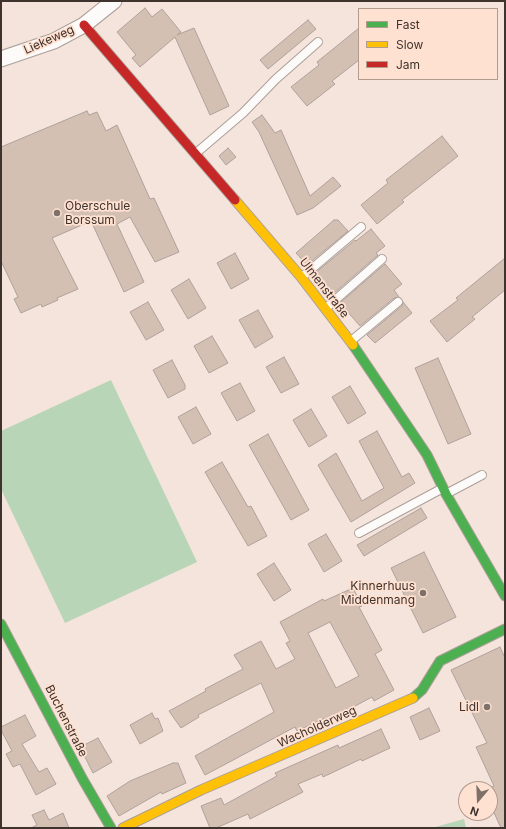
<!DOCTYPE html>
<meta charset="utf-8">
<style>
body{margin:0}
#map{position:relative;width:506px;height:829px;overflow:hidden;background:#f4e4dc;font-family:Inter,sans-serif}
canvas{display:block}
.frame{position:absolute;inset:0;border:2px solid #3f332d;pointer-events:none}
.legend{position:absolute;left:358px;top:8px;width:140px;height:72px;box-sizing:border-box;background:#ffe1d1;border:1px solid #b29b8f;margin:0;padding:5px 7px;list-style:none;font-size:12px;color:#3f332d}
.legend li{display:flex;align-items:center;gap:8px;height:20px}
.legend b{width:20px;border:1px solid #b29b8f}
.north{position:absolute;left:458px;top:781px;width:40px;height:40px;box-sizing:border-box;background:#ffe1d1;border:1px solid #b29b8f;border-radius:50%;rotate:199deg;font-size:11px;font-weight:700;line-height:16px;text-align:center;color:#3f332d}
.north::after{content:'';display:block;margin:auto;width:14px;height:18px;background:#7e716a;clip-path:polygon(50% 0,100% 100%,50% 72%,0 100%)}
</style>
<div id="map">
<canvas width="506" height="829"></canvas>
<div class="frame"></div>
<ul class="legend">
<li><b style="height:5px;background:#4caf50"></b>Fast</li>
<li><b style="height:5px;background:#ffc107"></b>Slow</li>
<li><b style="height:5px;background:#c62828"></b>Jam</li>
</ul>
<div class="north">N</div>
</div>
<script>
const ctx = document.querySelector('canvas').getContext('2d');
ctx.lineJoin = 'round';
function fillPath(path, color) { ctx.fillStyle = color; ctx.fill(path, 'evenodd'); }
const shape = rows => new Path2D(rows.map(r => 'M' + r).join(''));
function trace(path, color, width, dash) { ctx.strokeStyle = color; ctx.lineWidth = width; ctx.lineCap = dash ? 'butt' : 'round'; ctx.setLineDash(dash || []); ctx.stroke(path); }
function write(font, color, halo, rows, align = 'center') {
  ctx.font = font + ' Inter,sans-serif'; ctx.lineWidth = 3.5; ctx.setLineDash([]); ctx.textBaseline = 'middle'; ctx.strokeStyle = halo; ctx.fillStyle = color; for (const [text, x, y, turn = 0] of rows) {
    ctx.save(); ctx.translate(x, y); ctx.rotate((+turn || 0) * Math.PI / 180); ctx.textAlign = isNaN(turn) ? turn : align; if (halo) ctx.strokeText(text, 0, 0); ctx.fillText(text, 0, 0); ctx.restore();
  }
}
fillPath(shape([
 [111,380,197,562,65,623,1,489,1,431],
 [464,819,466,828,432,828]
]), '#b9d5b7');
const building = shape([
 [145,8,152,17,162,9,181,32,177,35,194,28,229,106,210,115,175,37,140,67,132,58,136,55,117,32,145,8],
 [308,20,316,29,268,69,260,60,308,20],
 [359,28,359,60,332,81,335,84,307,106,291,87,319,65,317,62,359,28],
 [87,111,89,115,97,112,106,131,117,125,150,199,154,198,179,252,155,262,130,217,117,224,144,282,124,292,91,221,52,238,78,289,57,298,58,300,42,307,41,304,21,313,14,299,18,297,1,261,1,147,87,111],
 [262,115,275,133,281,130,310,196,333,177,341,186,313,208,297,215,259,132,252,122,262,115],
 [442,136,458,156,402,200,404,202,377,224,361,205,388,183,386,180,442,136],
 [228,148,236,157,226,165,219,156,228,148],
 [334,220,338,220,348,231,307,265,296,253,334,220],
 [371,229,385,246,376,253,378,255,333,294,330,291,329,292,314,274,355,240,356,241,371,229],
 [235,253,249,279,231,289,217,263,235,253],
 [505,258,505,290,472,317,475,319,447,342,430,321,458,300,456,298,505,258],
 [385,264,402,284,394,290,399,297,394,298,360,326,340,303,385,264],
 [189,279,206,308,188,319,171,290,189,279],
 [148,302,164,330,146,340,130,312,148,302],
 [403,302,412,313,375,343,367,335,402,306,403,302],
 [258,310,273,337,255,348,239,320,258,310],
 [212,336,228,363,209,373,194,346,212,336],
 [284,357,299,384,281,393,266,367,284,357],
 [438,358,471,434,448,444,415,368,438,358],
 [172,360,185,385,185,389,168,398,153,370,172,360],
 [240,383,255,411,237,421,221,393,240,383],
 [350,386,366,413,348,424,332,397,350,386],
 [196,407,211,434,193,444,178,417,196,407],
 [311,409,327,436,309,447,293,420,311,409],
 [377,431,402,477,409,473,415,483,351,522,318,465,336,453,362,501,384,488,359,441,377,431],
 [268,434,309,510,291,520,249,445,268,434],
 [222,462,248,507,251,506,267,536,248,546,205,472,222,462],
 [421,508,427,518,364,556,357,545,421,508],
 [326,534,342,561,324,572,308,544,326,534],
 [424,552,456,617,423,633,391,568,424,552],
 [274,563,291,590,274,601,257,574,274,563],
 [353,588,362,606,359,607,382,650,375,654,394,690,374,701,372,697,327,721,325,718,297,731,295,727,205,775,195,756,274,712,261,683,198,715,199,717,181,728,169,711,206,691,205,689,243,669,234,655,261,641,276,669,295,659,286,643,290,641,280,622,323,599,324,601,353,588],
 [330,622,359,676,336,688,308,633,330,622],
 [500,647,505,658,505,828,501,828,490,804,490,788,494,786,476,747,487,743,451,670,500,647],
 [429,708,440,731,420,740,410,717,429,708],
 [152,713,155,719,158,718,163,731,140,744,130,725,152,713],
 [25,715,36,736,22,744,39,772,47,768,56,784,36,795,20,764,13,767,6,754,12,751,1,730,1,727,25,715],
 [381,729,390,748,362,761,361,759,323,777,322,774,298,784,303,792,250,819,248,814,216,828,210,828,201,806,221,798,224,805,277,776,275,773,338,745,339,748,381,729],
 [98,738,112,762,93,773,80,747,98,738],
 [173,763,178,763,186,783,162,794,161,792,119,816,107,796,130,781,173,763],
 [44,810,49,820,63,813,69,828,31,828,37,825,32,815,44,810]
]);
fillPath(building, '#d4bfb3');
trace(building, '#aea19b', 1);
const lane = shape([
 [195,154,243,113,276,79,318,42],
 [302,277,361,227],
 [326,308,382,259],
 [351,341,398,302],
 [446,494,482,475],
 [359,533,443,488]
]);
const street = shape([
 [1,59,54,41,84,25,114,1]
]);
const fast = shape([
 [353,345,427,455,446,494,505,596],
 [1,624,82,778,111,828],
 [413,698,422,690,440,661,505,629]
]);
const slow = shape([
 [235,200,301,277,353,345],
 [123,828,201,790,413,698]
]);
const jam = shape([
 [84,25,235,200]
]);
trace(lane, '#ab9f98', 10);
trace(street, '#ab9f98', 17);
trace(fast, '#ab9f98', 11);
trace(slow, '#ab9f98', 11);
trace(jam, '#ab9f98', 11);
trace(lane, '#fdfbfa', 8);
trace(street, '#fdfbfa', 15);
trace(fast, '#4caf50', 9);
trace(slow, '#ffc107', 9);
trace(jam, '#c62828', 9);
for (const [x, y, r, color] of [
 [57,213,4,"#7e716a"],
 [423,593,4,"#7e716a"],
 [487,707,4,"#7e716a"]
]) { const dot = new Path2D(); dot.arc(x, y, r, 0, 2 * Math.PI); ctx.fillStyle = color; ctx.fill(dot); trace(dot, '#ffe1d1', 1.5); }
write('12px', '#3f332d', '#ffe1d1', [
 ["Liekeweg",49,40,-24],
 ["Ulmenstraße",324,288,52],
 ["Buchenstraße",66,721,63],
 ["Wacholderweg",317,727,-24]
]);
write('12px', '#3f332d', '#ffe1d1', [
 ["Oberschule",65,206,"left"],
 ["Borssum",65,220,"left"],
 ["Kinnerhuus",415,586],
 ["Middenmang",415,600],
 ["Lidl",479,707]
], 'right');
</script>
